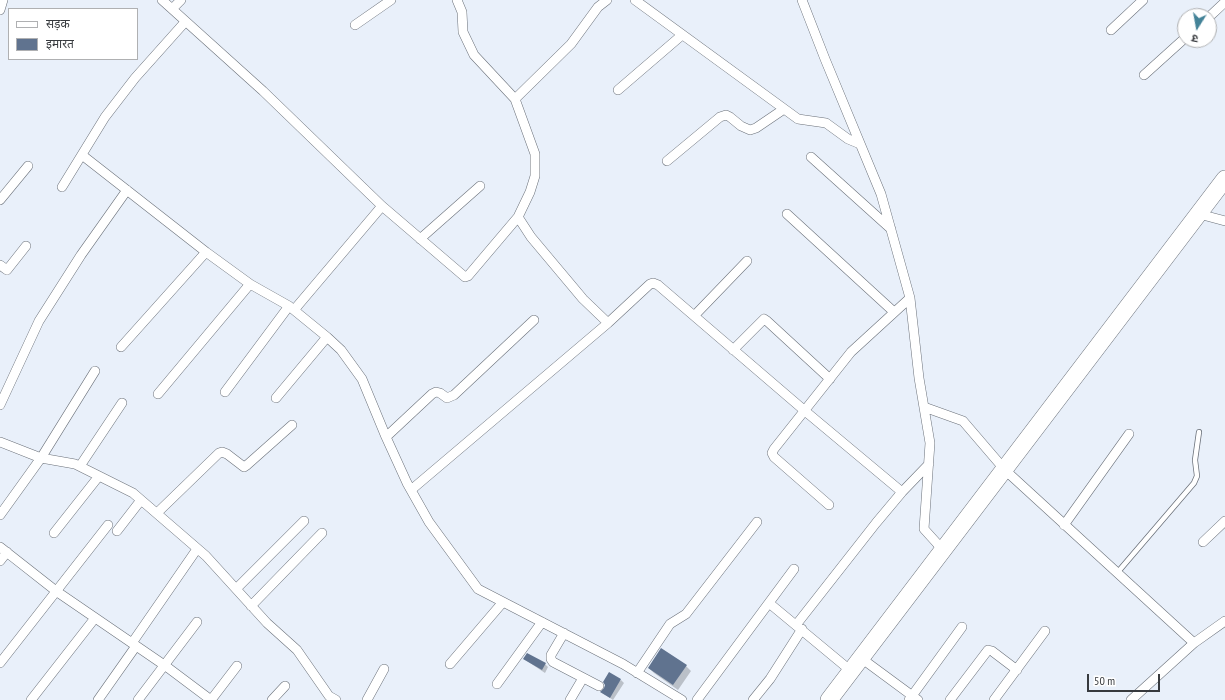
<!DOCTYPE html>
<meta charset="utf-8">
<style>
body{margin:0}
#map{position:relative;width:1225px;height:700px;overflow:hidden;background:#e9f0fa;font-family:"PT Sans Narrow","Noto Sans Devanagari",sans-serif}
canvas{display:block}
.legend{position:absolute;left:8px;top:8px;width:130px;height:52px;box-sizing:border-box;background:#fff;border:1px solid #afb0b2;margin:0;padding:5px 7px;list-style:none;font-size:12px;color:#373a3e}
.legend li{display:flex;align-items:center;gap:8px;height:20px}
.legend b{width:20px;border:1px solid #afb0b2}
.north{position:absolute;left:1177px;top:8px;width:40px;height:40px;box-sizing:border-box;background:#fff;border:1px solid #afb0b2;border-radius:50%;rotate:191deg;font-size:11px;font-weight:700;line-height:16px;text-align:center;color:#373a3e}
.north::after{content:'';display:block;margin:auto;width:14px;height:18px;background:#448398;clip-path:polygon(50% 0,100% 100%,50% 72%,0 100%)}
.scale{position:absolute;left:1087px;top:674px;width:73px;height:18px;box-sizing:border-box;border:2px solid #373a3e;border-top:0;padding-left:5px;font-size:12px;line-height:14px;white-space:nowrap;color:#373a3e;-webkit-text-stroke:3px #fff;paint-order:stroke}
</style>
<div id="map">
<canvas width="1225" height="700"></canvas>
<ul class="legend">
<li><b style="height:5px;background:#fff"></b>सड़क</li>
<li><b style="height:11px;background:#60738f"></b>इमारत</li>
</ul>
<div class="north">उ</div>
<div class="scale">50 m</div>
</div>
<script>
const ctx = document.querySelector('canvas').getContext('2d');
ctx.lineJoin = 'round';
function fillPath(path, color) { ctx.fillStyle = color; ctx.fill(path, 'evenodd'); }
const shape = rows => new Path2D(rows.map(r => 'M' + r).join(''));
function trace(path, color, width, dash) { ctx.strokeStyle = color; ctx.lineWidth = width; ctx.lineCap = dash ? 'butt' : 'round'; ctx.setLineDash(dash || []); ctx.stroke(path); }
fillPath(shape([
 [662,649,686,666,691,671,678,690,654,673,649,668],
 [524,659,545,664,548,667,545,673],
 [621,680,624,683,613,700,601,692]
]), '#0003');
fillPath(shape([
 [661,648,687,665,673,685,648,668],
 [527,653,546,663,542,670,523,659],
 [609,672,621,679,610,698,600,692,604,688,605,685,603,682]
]), '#60738f');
const lane = shape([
 [1117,573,1194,483,1197,476,1195,460,1199,432]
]);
const street = shape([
 [162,0,263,91,382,206,465,277,468,276,518,217,530,192,535,176,535,154,515,99],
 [457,0,462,12,463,32,474,55,515,99,571,44,598,7,607,0],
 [635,0,798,119,826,123,848,139,860,144],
 [802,0,825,59,881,194,910,298,919,378,930,443,924,529,943,550],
 [172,9,181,0],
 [0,10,3,0],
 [1209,17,1225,2],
 [355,25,391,0],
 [1111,30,1143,0],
 [1144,75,1185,38],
 [618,90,682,35],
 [82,155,206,252,250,284,289,306,327,337,341,350,362,379,386,437,407,483,429,522,478,589,623,664,682,700],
 [811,157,891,229],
 [667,161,720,117,726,115,730,117,741,126,750,130,756,128,784,109],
 [62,187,105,117,135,78,185,22],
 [0,200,28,166],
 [787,214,894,312],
 [1199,214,1225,221],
 [518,217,531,237,583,299,608,323],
 [420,239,480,186],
 [0,265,7,270,26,246],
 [294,310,382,206],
 [694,316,747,261],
 [121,347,206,252],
 [733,350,764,319,767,321,830,379],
 [225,392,289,306],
 [158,394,250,284],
 [276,398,327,337],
 [0,405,39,321,81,255,127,190],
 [924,407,963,421,1005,470,1194,643],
 [386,437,432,394,436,392,440,393,447,398,454,395,534,320],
 [0,442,41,458,75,464,133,493,206,556,267,623,297,650,329,696,336,700],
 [80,466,122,403],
 [411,490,608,323,650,284,653,283,658,285,805,411,902,492],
 [829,505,774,457,772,453,774,449,851,352,910,298],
 [157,513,219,453,222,452,227,454,244,467,247,465,292,425],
 [0,515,41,458,95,371],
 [1064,525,1129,434],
 [117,531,141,500],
 [54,533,99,476],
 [1203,542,1225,521],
 [0,547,56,591,167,667,211,700],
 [0,561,7,552],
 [236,589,304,521],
 [769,603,851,671],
 [251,606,322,533],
 [796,625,876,523,902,492,929,464],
 [564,633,551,655,551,659,553,662,599,686],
 [132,643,197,549],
 [861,658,918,700],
 [0,663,108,525],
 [450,664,503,602],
 [637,673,670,624,686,614,757,522],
 [497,684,542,622],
 [31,700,95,618],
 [98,700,136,646],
 [138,700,197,622],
 [211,700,237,666],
 [272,700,285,686],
 [367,700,384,669],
 [570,700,583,678],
 [697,700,794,569],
 [753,700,770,679,802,629],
 [909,700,962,627],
 [950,700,988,650,992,651,1017,670],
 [994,700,1045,631],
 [1131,700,1194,643,1225,621]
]);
const highway = shape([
 [829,700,1225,179]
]);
trace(lane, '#6a7079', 6);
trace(street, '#6a7079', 10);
trace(highway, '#6a7079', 18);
trace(lane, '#fff', 4.5);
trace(street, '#fff', 9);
trace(highway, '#fff', 17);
</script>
